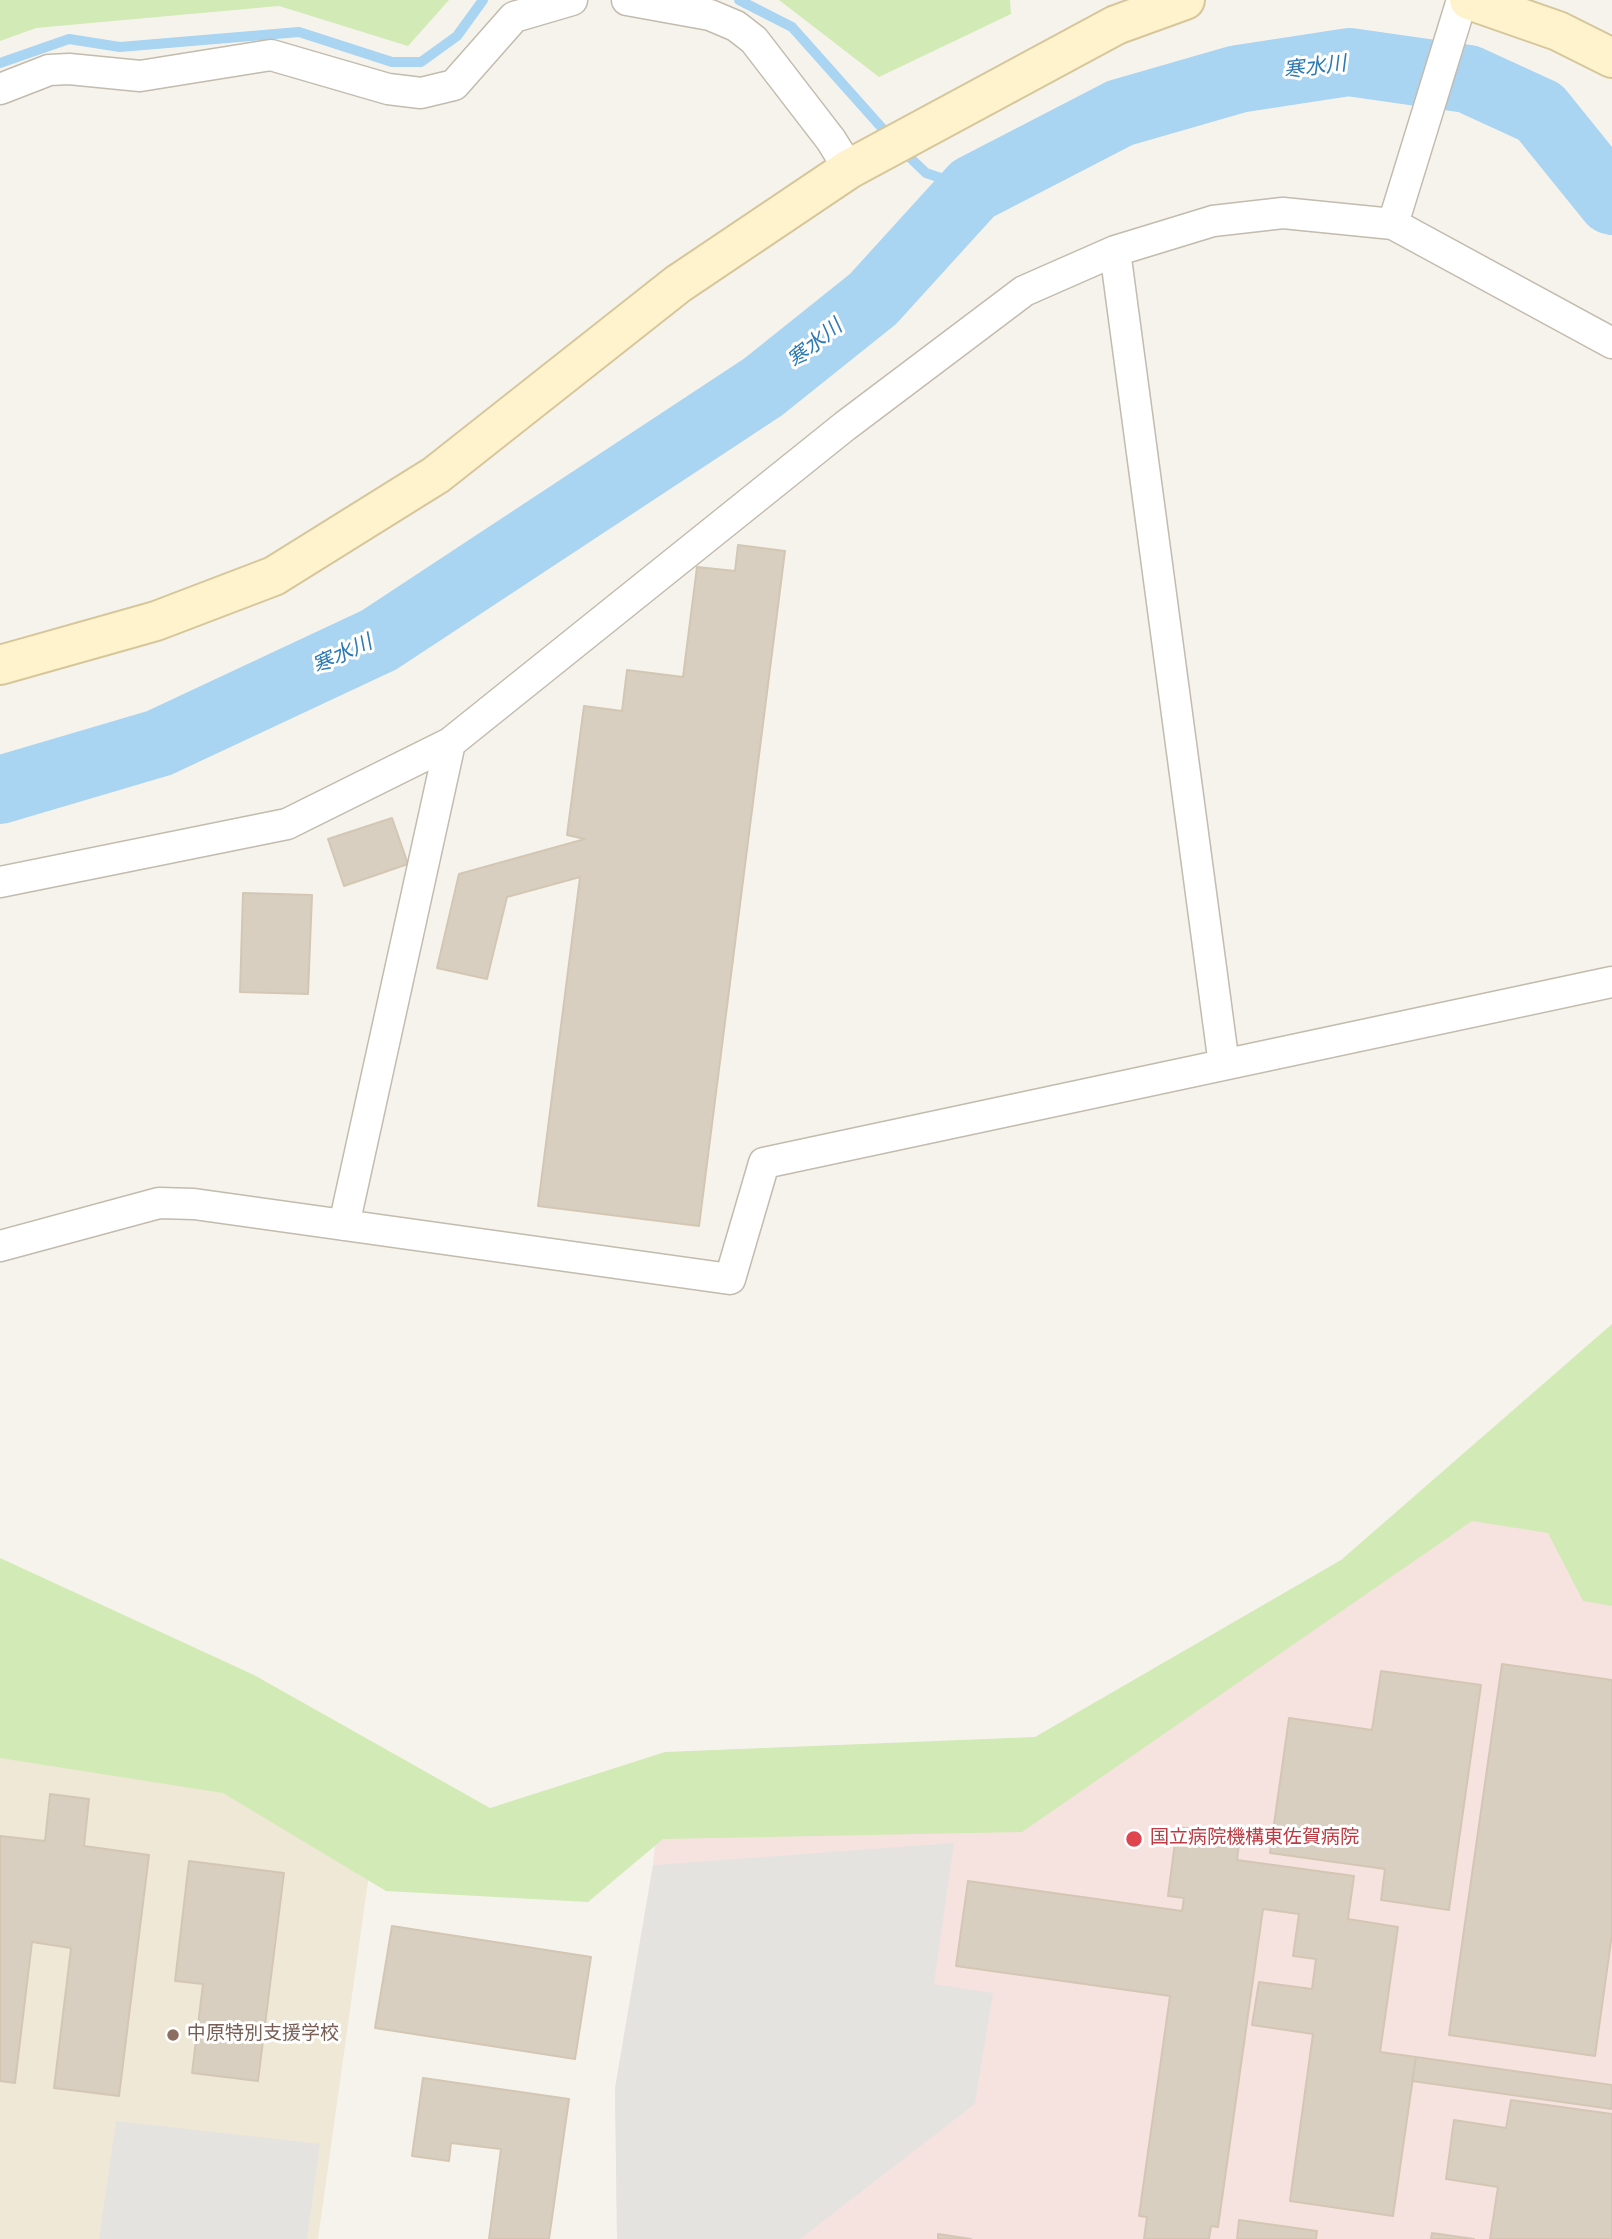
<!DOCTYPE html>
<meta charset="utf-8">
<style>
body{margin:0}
canvas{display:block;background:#f6f3ec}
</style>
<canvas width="1612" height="2239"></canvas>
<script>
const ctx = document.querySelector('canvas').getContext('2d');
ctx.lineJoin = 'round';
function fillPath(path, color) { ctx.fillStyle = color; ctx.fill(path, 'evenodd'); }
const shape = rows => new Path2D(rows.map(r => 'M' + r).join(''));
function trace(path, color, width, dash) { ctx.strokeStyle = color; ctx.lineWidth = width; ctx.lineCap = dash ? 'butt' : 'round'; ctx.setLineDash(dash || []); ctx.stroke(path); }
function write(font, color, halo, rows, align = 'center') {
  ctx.font = font + ' "Source Sans 3","Noto Sans JP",sans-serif'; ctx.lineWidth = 6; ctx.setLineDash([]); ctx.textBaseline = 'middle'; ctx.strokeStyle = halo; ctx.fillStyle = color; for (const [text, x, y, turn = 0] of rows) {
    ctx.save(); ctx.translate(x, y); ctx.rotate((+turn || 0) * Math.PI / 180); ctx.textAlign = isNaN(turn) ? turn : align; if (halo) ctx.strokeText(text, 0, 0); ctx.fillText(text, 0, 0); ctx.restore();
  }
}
fillPath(shape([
 [0,1726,375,1831,318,2239,0,2239]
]), '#efe8d6');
fillPath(shape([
 [1487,1490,1612,1516,1612,2239,617,2239,615,2088,653,1865,658,1812,1022,1794]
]), '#f6e3e0');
fillPath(shape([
 [0,0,449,0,408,46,279,6,36,28,0,41],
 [779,0,1010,0,1011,14,879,77],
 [1612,1324,1612,1606,1583,1601,1548,1533,1472,1521,1022,1832,663,1839,588,1902,386,1891,223,1793,0,1758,0,1558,254,1675,490,1808,665,1752,1035,1737,1341,1560]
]), '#d2eab5');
fillPath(shape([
 [954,1843,934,1984,993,1993,975,2104,800,2239,617,2239,615,2088,653,1865],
 [116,2121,320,2144,307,2239,99,2239]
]), '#e5e3e0');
trace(shape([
 [739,0,792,27,890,137],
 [0,63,69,39,120,47,299,32,392,62,421,62,457,36,483,0],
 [901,149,926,173,973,189]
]), '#a9d4f2', 10);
trace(shape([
 [0,790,159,743,379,640,763,387,873,299,973,189,1120,113,1238,79,1349,62,1468,79,1540,112,1612,201]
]), '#a9d4f2', 68);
const building = shape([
 [738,545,785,551,699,1226,538,1206,580,877,507,897,487,979,437,968,459,874,585,839,567,835,584,706,622,711,627,670,683,677,697,567,735,571,738,545],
 [392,818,408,864,344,886,328,839,392,818],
 [243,893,312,895,308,994,240,992,243,893],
 [1502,1664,1612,1680,1612,1934,1595,2056,1449,2035,1502,1664],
 [1381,1671,1481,1685,1449,1910,1381,1900,1385,1869,1270,1853,1289,1718,1372,1730,1381,1671],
 [50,1794,89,1799,84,1846,149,1855,119,2096,54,2088,71,1948,32,1942,15,2083,0,2081,0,1836,45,1841,50,1794],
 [1177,1827,1240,1835,1237,1860,1354,1876,1348,1919,1398,1927,1380,2052,1416,2057,1393,2216,1290,2201,1313,2034,1252,2025,1259,1982,1312,1989,1316,1959,1293,1956,1299,1914,1263,1909,1218,2227,1211,2226,1209,2239,1144,2239,1147,2217,1139,2216,1170,1996,956,1966,968,1881,1182,1911,1184,1898,1168,1896,1177,1827],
 [189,1861,284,1873,258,2081,192,2073,203,1984,175,1981,189,1861],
 [392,1926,591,1957,575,2059,375,2028,392,1926],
 [1416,2057,1612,2085,1612,2109,1412,2081,1416,2057],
 [423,2078,569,2099,549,2239,489,2239,501,2149,451,2143,449,2161,412,2156,423,2078],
 [1511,2100,1612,2114,1612,2239,1490,2239,1498,2187,1446,2179,1454,2120,1506,2128,1511,2100],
 [1239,2220,1317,2231,1316,2239,1237,2239,1239,2220],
 [1432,2233,1474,2239,1431,2239,1432,2233],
 [938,2234,971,2239,938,2239,938,2234]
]);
fillPath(building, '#d8cfc1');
trace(building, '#d3c7b4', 2);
const street = shape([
 [627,0,710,15,736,26,754,40,831,140,849,169],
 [0,89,49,70,69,69,140,76,271,55,388,89,421,93,454,85,514,17,572,0],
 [1393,224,1462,0],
 [1115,251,1224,1065],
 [0,882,287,824,450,743,845,426,1024,291,1115,251,1213,221,1283,213,1393,224,1612,343],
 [344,1225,450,743],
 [0,1246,159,1203,194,1204,730,1279,764,1163,1612,982]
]);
const secondary = shape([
 [1469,0,1558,31,1612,58],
 [0,665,156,621,274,576,436,475,678,284,849,169,1116,25,1185,0]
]);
trace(street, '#c2bbae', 33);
trace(secondary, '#d6c79b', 42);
trace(street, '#fff', 30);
trace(secondary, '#fff3cd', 38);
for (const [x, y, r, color] of [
 [1134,1839,9,"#e0444e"],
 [173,2035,7,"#8d6e63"]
]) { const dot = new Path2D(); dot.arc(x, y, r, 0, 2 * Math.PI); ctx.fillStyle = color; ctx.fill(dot); trace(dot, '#fff', 2.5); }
write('19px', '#be3a42', '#fff', [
 ["国立病院機構東佐賀病院",1150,1839]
], 'left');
write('19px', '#785e54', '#fff', [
 ["中原特別支援学校",187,2035]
], 'left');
write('italic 21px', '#2e7ab2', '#fff', [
 ["寒水川",1315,69,-7],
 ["寒水川",816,345,-39],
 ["寒水川",343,656,-25]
]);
</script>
